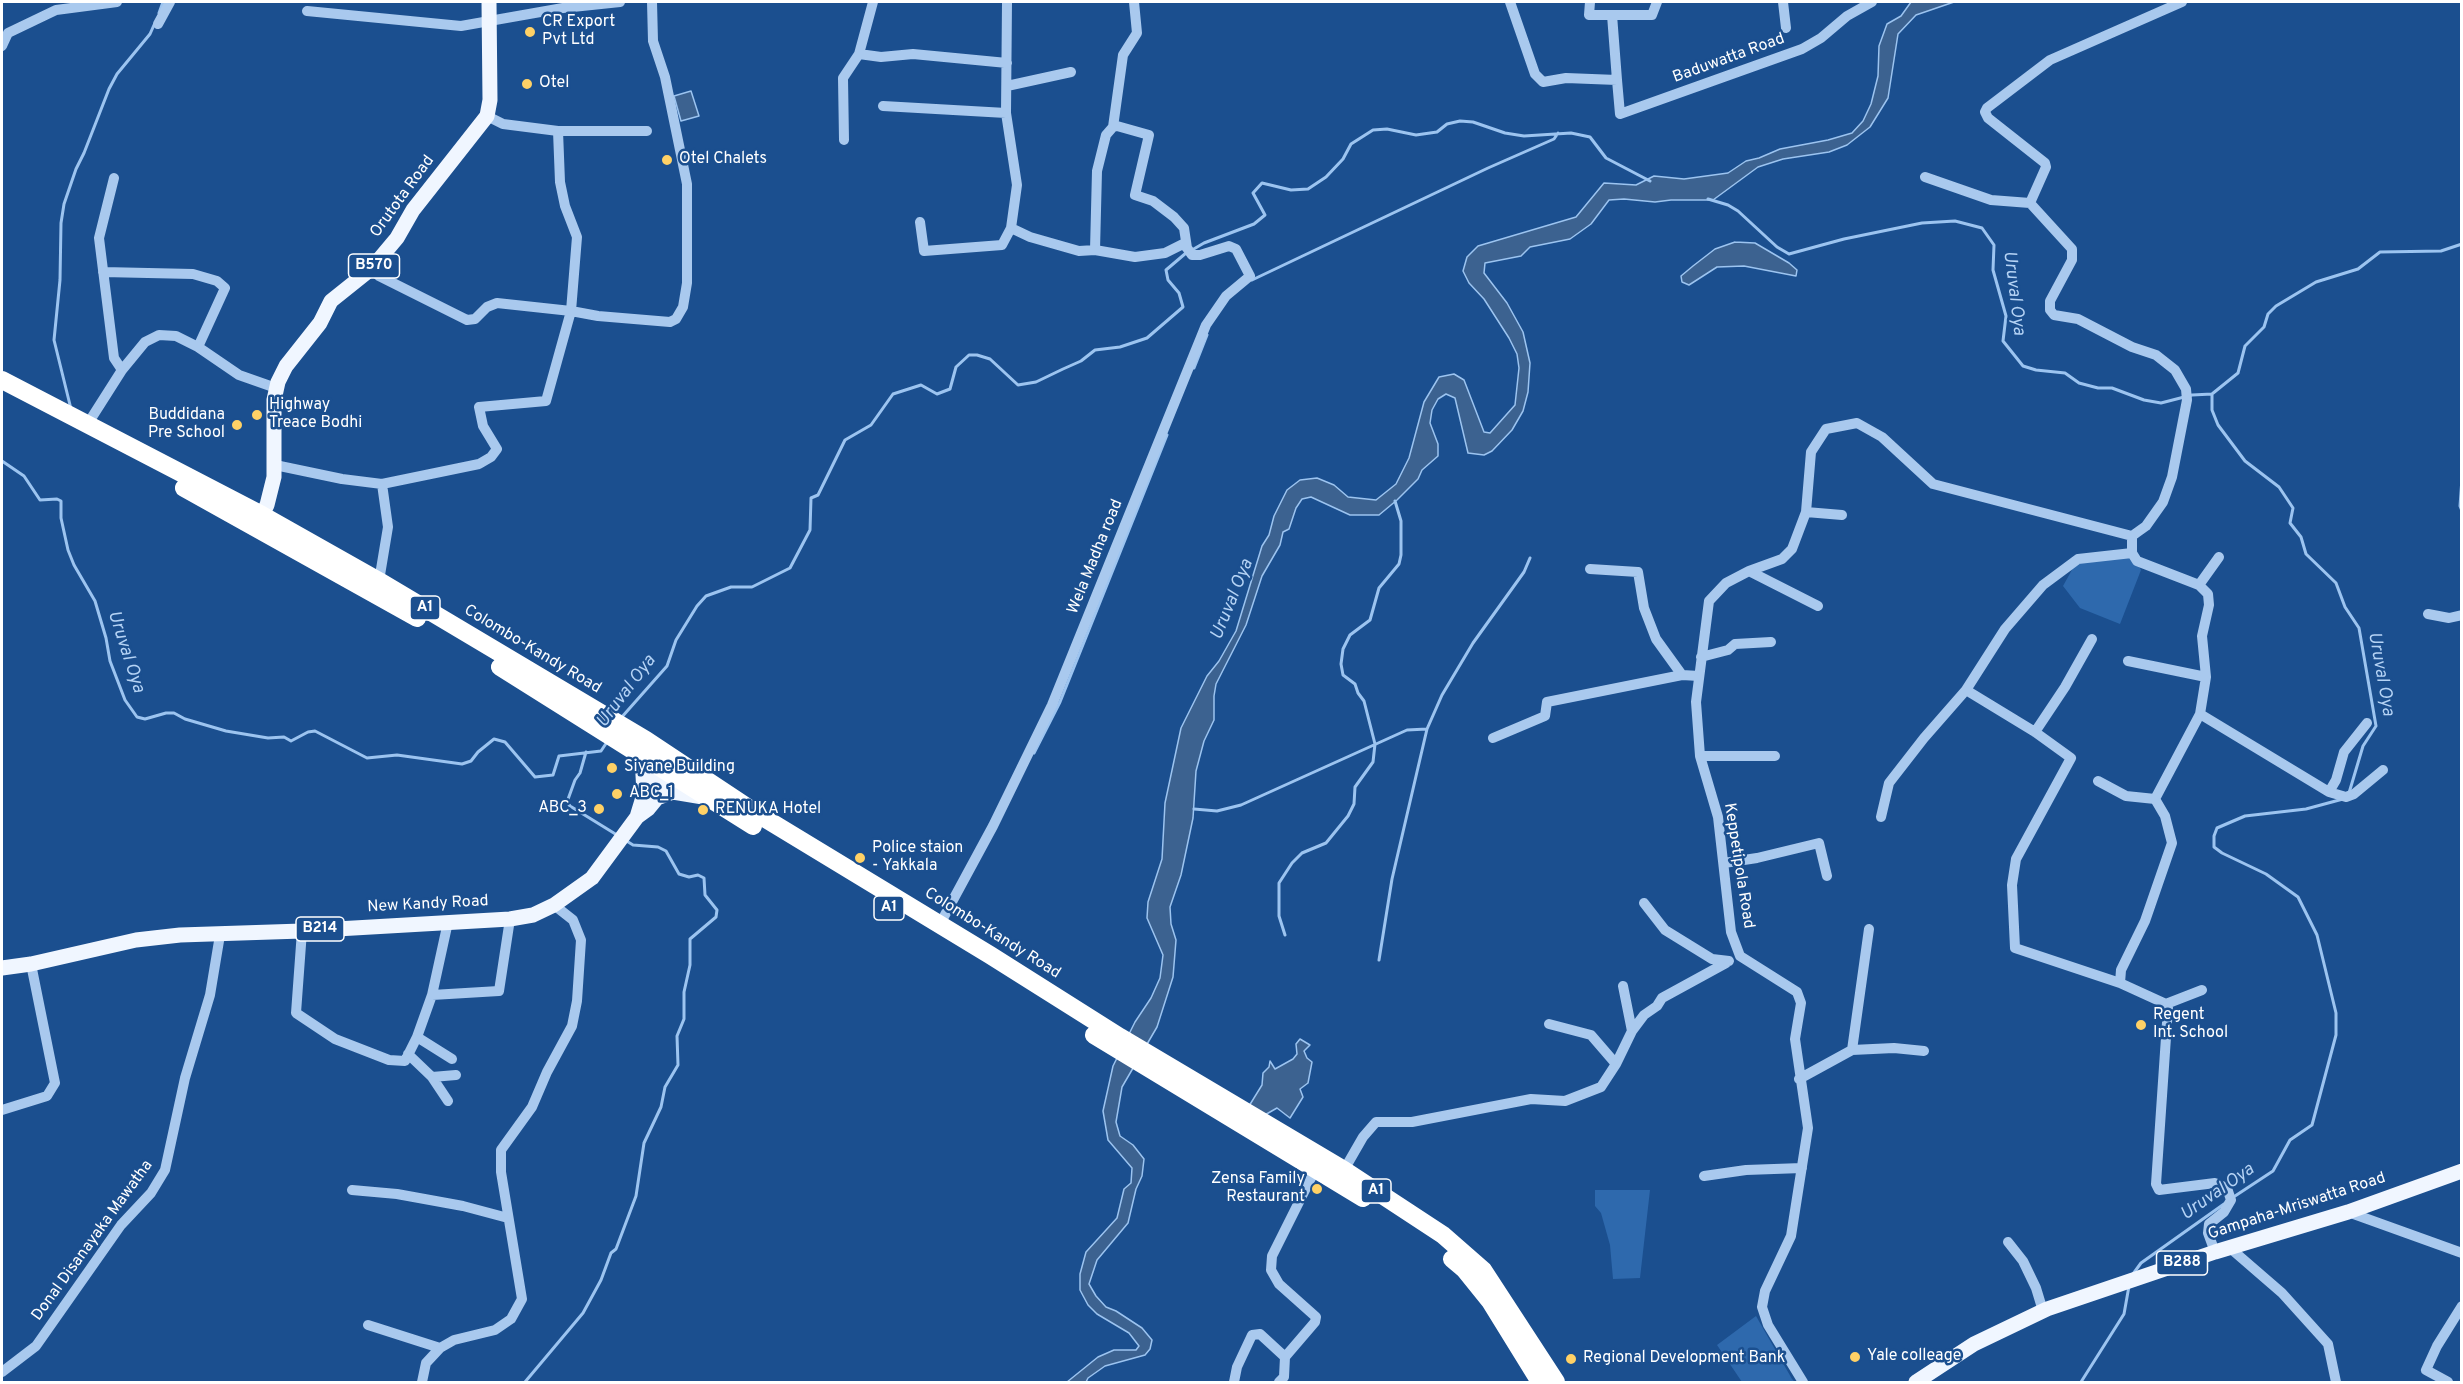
<!DOCTYPE html>
<style>
body{margin:0}
#map{position:relative;width:2463px;height:1384px;overflow:hidden;background:#1b4f8f;font-family:Overpass,sans-serif}
canvas{display:block}
.frame{position:absolute;inset:0;border:3px solid #fff;pointer-events:none}
</style>
<div id="map">
<canvas width="2463" height="1384"></canvas>
<div class="frame"></div>
</div>
<script>
const ctx = document.querySelector('canvas').getContext('2d');
ctx.lineJoin = 'round';
function fillPath(path, color) { ctx.fillStyle = color; ctx.fill(path, 'evenodd'); }
const shape = rows => new Path2D(rows.map(r => 'M' + r).join(''));
function trace(path, color, width, dash) { ctx.strokeStyle = color; ctx.lineWidth = width; ctx.lineCap = dash ? 'butt' : 'round'; ctx.setLineDash(dash || []); ctx.stroke(path); }
function write(font, color, halo, rows, align = 'center') {
  ctx.font = font + ' Overpass,sans-serif'; ctx.lineWidth = 5; ctx.setLineDash([]); ctx.textBaseline = 'middle'; ctx.strokeStyle = halo; ctx.fillStyle = color; for (const [text, x, y, turn = 0] of rows) {
    ctx.save(); ctx.translate(x, y); ctx.rotate((+turn || 0) * Math.PI / 180); ctx.textAlign = isNaN(turn) ? turn : align; if (halo) ctx.strokeText(text, 0, 0); ctx.fillText(text, 0, 0); ctx.restore();
  }
}
fillPath(shape([
 [2132,553,2141,570,2120,624,2080,608,2063,586,2078,559],
 [1595,1190,1650,1190,1640,1278,1613,1279,1610,1245,1601,1213,1595,1206],
 [1756,1316,1792,1379,1795,1382,1742,1382,1717,1345]
]), '#2e69ad');
const water = shape([
 [1911,2,1954,2,1916,15,1898,34,1888,98,1870,127,1847,145,1829,152,1783,159,1758,167,1713,200,1671,200,1655,202,1624,199,1609,200,1591,224,1570,239,1530,247,1521,256,1485,263,1484,273,1507,303,1523,332,1530,363,1528,392,1523,411,1512,430,1492,451,1484,455,1468,453,1455,398,1446,394,1438,399,1432,410,1430,423,1438,444,1438,456,1422,470,1418,479,1397,500,1379,515,1350,515,1311,497,1302,499,1296,508,1289,529,1283,532,1280,545,1262,576,1246,625,1216,684,1214,696,1214,720,1204,741,1196,771,1193,818,1181,875,1170,907,1171,924,1176,940,1173,977,1157,1027,1122,1087,1116,1122,1120,1136,1133,1145,1144,1159,1142,1176,1136,1189,1128,1223,1097,1260,1089,1284,1096,1296,1106,1307,1116,1311,1142,1328,1152,1340,1150,1349,1145,1355,1105,1366,1088,1378,1086,1382,1067,1382,1098,1357,1114,1350,1136,1350,1139,1346,1129,1333,1097,1314,1088,1305,1080,1290,1080,1274,1086,1252,1117,1218,1124,1189,1131,1183,1132,1168,1108,1140,1103,1111,1113,1066,1135,1022,1151,998,1160,978,1163,955,1147,918,1148,902,1162,859,1165,803,1181,728,1207,676,1219,661,1236,631,1262,546,1269,535,1274,516,1287,490,1300,480,1317,478,1334,485,1348,497,1376,500,1396,484,1409,458,1424,402,1439,377,1454,374,1464,380,1484,432,1490,433,1515,405,1519,368,1517,354,1509,338,1484,299,1469,283,1463,271,1467,257,1478,246,1576,217,1604,183,1636,185,1654,176,1684,179,1728,173,1746,161,1759,158,1780,149,1828,140,1852,133,1863,121,1871,104,1878,76,1879,46,1887,24,1901,16,1911,2],
 [691,91,699,116,681,121,674,96,691,91],
 [1735,242,1755,243,1789,263,1797,270,1796,276,1744,266,1717,267,1689,285,1682,282,1681,276,1693,266,1715,249,1735,242],
 [1300,1039,1310,1045,1304,1051,1307,1058,1312,1062,1308,1083,1300,1089,1303,1097,1290,1118,1277,1108,1263,1116,1249,1106,1262,1085,1263,1073,1269,1067,1270,1061,1275,1069,1293,1059,1297,1054,1296,1044,1300,1039]
]);
fillPath(water, '#3c6290');
trace(water, '#9cc4f0', 1.5);
trace(shape([
 [159,13,163,2],
 [1708,199,1728,205,1738,211,1777,247,1789,254,1844,239,1922,223,1955,221,1982,228,1994,245,1993,270,2006,316,2003,341,2023,366,2036,370,2065,373,2079,383,2098,388,2112,388,2144,400,2161,403,2192,395,2212,394,2212,410,2218,425,2245,461,2279,487,2293,508,2290,523,2301,537,2306,554,2336,583,2345,607,2359,628,2376,726,2363,746,2349,793],
 [1192,250,1204,243,1254,224,1265,215,1253,193,1262,183,1291,190,1308,189,1326,177,1343,159,1351,144,1373,130,1387,129,1416,135,1437,132,1447,124,1460,121,1473,122,1505,133,1524,136,1571,133,1590,137,1606,158,1650,181],
 [1252,280,1488,168,1554,139,1558,133],
 [1194,368,1207,335],
 [2212,394,2238,373,2245,346,2264,327,2268,314,2276,306,2316,282,2358,269,2380,252,2441,251,2462,244],
 [71,409,54,340,60,280,61,223,64,204,76,169,84,153,109,89,117,74,150,34,154,25],
 [2,461,24,476,40,500,57,499,61,501,61,518,68,550,74,565,95,601,106,638,110,661,125,700,137,717,145,719,166,713,174,713,185,719,226,731,268,738,284,737,291,741,308,732,315,731,367,758,397,755,462,764,471,761,478,752,494,739,505,742,535,777,553,775,559,756,601,751,607,742],
 [2462,478,2460,506,2462,511],
 [621,718,667,666,676,640,697,606,706,596,731,587,752,587,790,568,810,530,811,498,818,495,845,440,871,425,893,394,921,385,937,394,950,389,956,367,969,355,977,355,990,359,1018,385,1036,382,1063,369,1081,361,1095,350,1120,347,1147,338,1183,307,1179,293,1168,280,1166,270,1186,253],
 [586,752,580,773,575,780,567,802,570,806,617,835],
 [1034,753,1060,702,1167,435],
 [1194,809,1217,811,1241,805,1407,730,1427,729],
 [1285,935,1279,916,1279,883,1292,863,1302,853,1326,843,1348,816,1354,804,1355,787,1373,762,1375,744,1364,701,1358,693,1355,684,1343,675,1341,664,1343,649,1350,635,1370,620,1379,588,1399,564,1401,555,1401,521,1395,501],
 [1379,960,1392,879,1427,729,1442,695,1473,643,1524,572,1530,558],
 [2232,1198,2273,1171,2290,1140,2312,1125,2336,1035,2336,1013,2317,935,2298,897,2266,874,2222,853,2214,847,2214,836,2217,828,2245,816,2306,809,2343,799],
 [2133,1274,2141,1263,2224,1204],
 [525,1382,583,1313,601,1280,611,1253,616,1249,636,1196,644,1143,661,1107,665,1087,678,1065,677,1036,684,1019,684,992,690,965,690,939,716,917,717,910,705,895,704,878,698,875,689,877,679,874,666,851,658,847,633,845,625,840],
 [2081,1382,2124,1314,2129,1286]
]), '#9cc4f0', 3);
trace(shape([
 [1510,2,1535,74,1543,82,1566,78,1617,80,1612,15,1652,15,1657,2],
 [1590,2,1589,15,1612,15],
 [1783,2,1786,28],
 [307,11,461,26,563,8,620,2],
 [158,24,170,2],
 [2,46,8,33,56,10,117,2],
 [859,54,881,57,913,54,1007,63],
 [1617,80,1620,114,1802,49,1821,38,1847,16,1872,2],
 [1007,86,1071,72],
 [883,106,1006,113],
 [487,116,503,124,558,131,647,131],
 [844,140,843,78,859,54,873,2],
 [1925,177,1991,200,2030,203,2072,249,2072,260,2050,301,2050,310,2054,315,2078,319,2132,347,2156,355,2175,370,2186,389,2187,400,2172,477,2163,502,2146,526,2132,536],
 [114,178,99,238,114,358,122,370],
 [2030,203,2046,167,2045,163,1988,118,1985,112,1987,108,2050,60,2182,2],
 [920,222,924,251,1002,245,1011,228,1017,185,1006,113,1007,2],
 [1011,228,1030,237,1079,251,1095,250,1135,257,1165,253,1183,244,1187,248],
 [1095,250,1097,171,1106,135,1113,127,1123,55,1137,33,1134,2],
 [371,269,379,276,467,320,475,319,487,307,497,303,571,311,598,316,670,322,676,319,683,307,687,283,687,184,665,77,653,41,652,2],
 [103,272,193,274,217,281,225,288,198,347],
 [87,425,122,370,145,342,159,335,176,336,198,347,239,375,276,388],
 [275,465,342,479,382,484,479,464,491,457,497,449,483,426,479,407,546,401,571,311,577,237,565,206,560,182,558,131],
 [1806,512,1842,515],
 [1590,569,1638,572,1644,608,1656,639,1682,675],
 [1749,571,1818,606],
 [379,581,388,527,382,484],
 [2199,585,2219,557],
 [2428,614,2449,618,2462,615],
 [1701,657,1728,650,1735,644,1771,642],
 [2128,661,2206,677],
 [1966,690,2005,629,2043,585,2078,559,2132,553],
 [2200,714,2329,792,2346,797,2354,794,2383,770],
 [2035,732,2065,687,2092,639],
 [1493,738,1545,716,1547,702,1682,675,1699,676],
 [1700,756,1775,756],
 [2098,781,2126,796,2155,799],
 [2329,792,2336,780,2344,752,2367,723],
 [1881,817,1889,783,1924,738,1966,690,2035,732,2071,758,2016,859,2012,885,2015,948,2120,983],
 [1724,863,1757,858,1819,843,1827,876],
 [1644,903,1665,930,1712,959,1729,961],
 [940,924,993,826,1052,705,1206,325,1226,296,1250,276,1236,249,1229,246,1200,255,1192,255,1187,248,1184,228,1174,217,1153,201,1135,195,1149,135,1117,126,1113,127],
 [302,931,296,1013,335,1039,389,1060,405,1061,417,1037,432,995,448,922],
 [1623,986,1632,1031],
 [432,995,499,991,510,919],
 [2166,1004,2202,990],
 [1549,1024,1591,1035,1616,1064],
 [417,1037,452,1059],
 [1852,1050,1869,929],
 [408,1054,432,1077,448,1101],
 [432,1077,456,1075],
 [1799,1079,1852,1050,1894,1048,1924,1051],
 [2,1110,47,1096,55,1083,31,964],
 [1344,1170,1363,1137,1376,1122,1412,1122,1531,1099,1565,1101,1601,1087,1616,1064,1632,1031,1644,1015,1657,1006,1662,998,1726,963],
 [1704,1176,1746,1170,1802,1168],
 [352,1190,397,1194,463,1206,508,1218],
 [2348,1212,2462,1253],
 [2008,1242,2023,1261,2036,1288,2043,1311],
 [2230,1248,2282,1293,2328,1344,2336,1382],
 [368,1325,440,1348],
 [2,1372,36,1346,121,1225,151,1193,165,1170,185,1078,210,995,220,935],
 [422,1382,426,1363,440,1348,454,1340,495,1330,511,1319,522,1299,501,1172,501,1150,532,1107,547,1072,572,1026,577,1001,581,940,573,920,554,905],
 [1234,1382,1237,1367,1252,1335,1260,1334,1285,1357],
 [1279,1382,1284,1377,1285,1357,1315,1322,1316,1317,1279,1284,1271,1270,1272,1256,1318,1164],
 [1803,1382,1768,1325,1762,1307,1765,1291,1791,1236,1808,1128,1795,1039,1801,1003,1797,992,1740,956,1731,932,1718,817,1700,756,1696,702,1709,601,1726,583,1749,571,1782,559,1792,549,1806,512,1811,452,1826,429,1857,423,1882,437,1933,484,2132,536,2132,553,2137,561,2199,585,2208,594,2209,605,2202,636,2206,677,2200,714,2155,799,2165,816,2172,843,2145,921,2121,970,2120,983,2166,1004,2168,1008,2156,1184,2159,1190,2215,1183,2227,1188,2231,1200,2224,1212,2209,1224,2208,1233,2215,1252],
 [2448,1382,2426,1370,2437,1346,2462,1306]
]), '#a9c9ee', 10);
trace(shape([
 [257,524,267,505,274,477,274,400,278,382,286,366,320,323,331,301,371,269,397,238,413,210,487,116,490,100,489,2],
 [642,756,644,794],
 [657,798,673,792,703,797],
 [637,817,644,794,662,770],
 [2,968,31,964,136,940,180,935,302,931,510,919,533,915,554,905,592,878,637,817,648,809,657,798,676,765],
 [1916,1382,1974,1344,2047,1309,2215,1252,2348,1212,2462,1171]
]), '#f0f6ff', 15);
trace(shape([
 [2,380,262,515,379,581,646,740,756,813,990,955,1120,1037,1344,1170,1443,1235,1483,1270,1556,1382],
 [184,488,417,618],
 [500,667,753,826],
 [1094,1035,1363,1198],
 [1452,1259,1465,1270,1490,1301,1540,1382]
]), '#fff', 18);
for (const [x, y, r, color] of [
 [530,32,6,"#ffd166"],
 [527,84,6,"#ffd166"],
 [667,160,6,"#ffd166"],
 [257,415,6,"#ffd166"],
 [237,425,6,"#ffd166"],
 [612,768,6,"#ffd166"],
 [617,794,6,"#ffd166"],
 [599,809,6,"#ffd166"],
 [703,810,6,"#ffd166"],
 [860,858,6,"#ffd166"],
 [2141,1025,6,"#ffd166"],
 [1317,1189,6,"#ffd166"],
 [1855,1357,6,"#ffd166"],
 [1571,1359,6,"#ffd166"]
]) { const dot = new Path2D(); dot.arc(x, y, r, 0, 2 * Math.PI); ctx.fillStyle = color; ctx.fill(dot); trace(dot, '#1b4f8f', 2); }
for (const [x, y, w] of [
 [374,266,51],
 [425,608,30],
 [889,908,30],
 [320,929,48],
 [1376,1191,30],
 [2182,1263,51]
]) { const box = new Path2D(); box.roundRect(x - w / 2, y - 12, w, 24, 4.5); ctx.fillStyle = '#1b4f8f'; ctx.fill(box); trace(box, '#fff', 1.5); }
write('bold 15px', '#fff', null, [
 ["B570",374,266],
 ["A1",425,608],
 ["A1",889,908],
 ["B214",320,929],
 ["A1",1376,1191],
 ["B288",2182,1263]
]);
write('16px', '#fff', '#1b4f8f', [
 ["CR Export",542,23],
 ["Pvt Ltd",542,41],
 ["Otel",539,84],
 ["Otel Chalets",679,160],
 ["Highway",269,406],
 ["Treace Bodhi",269,424],
 ["Buddidana",225,416,"right"],
 ["Pre School",225,434,"right"],
 ["Siyane Building",624,768],
 ["ABC_1",629,794],
 ["ABC_3",587,809,"right"],
 ["RENUKA Hotel",715,810],
 ["Police staion",872,849],
 ["- Yakkala",872,867],
 ["Regent",2153,1016],
 ["Int. School",2153,1034],
 ["Zensa Family",1305,1180,"right"],
 ["Restaurant",1305,1198,"right"],
 ["Yale colleage",1867,1357],
 ["Regional Development Bank",1583,1359]
], 'left');
write('16px', '#fff', '#1b4f8f', [
 ["Baduwatta Road",1729,59,-20],
 ["Orutota Road",403,197,-54],
 ["Wela Madha road",1096,557,-68],
 ["Colombo-Kandy Road",532,650,31],
 ["Keppetipola Road",1738,866,81],
 ["New Kandy Road",428,905,-3],
 ["Colombo-Kandy Road",992,934,32],
 ["Gampaha-Mriswatta Road",2297,1207,-18],
 ["Donal Disanayaka Mawatha",93,1241,-54]
]);
write('italic 18px', '#b5d3f5', '#1b4f8f', [
 ["Uruval Oya",2013,293,83],
 ["Uruval Oya",1233,600,-68],
 ["Uruval Oya",125,652,72],
 ["Uruval Oya",2380,674,80],
 ["Uruval Oya",627,692,-53],
 ["Uruval Oya",2218,1193,-35]
]);
</script>
